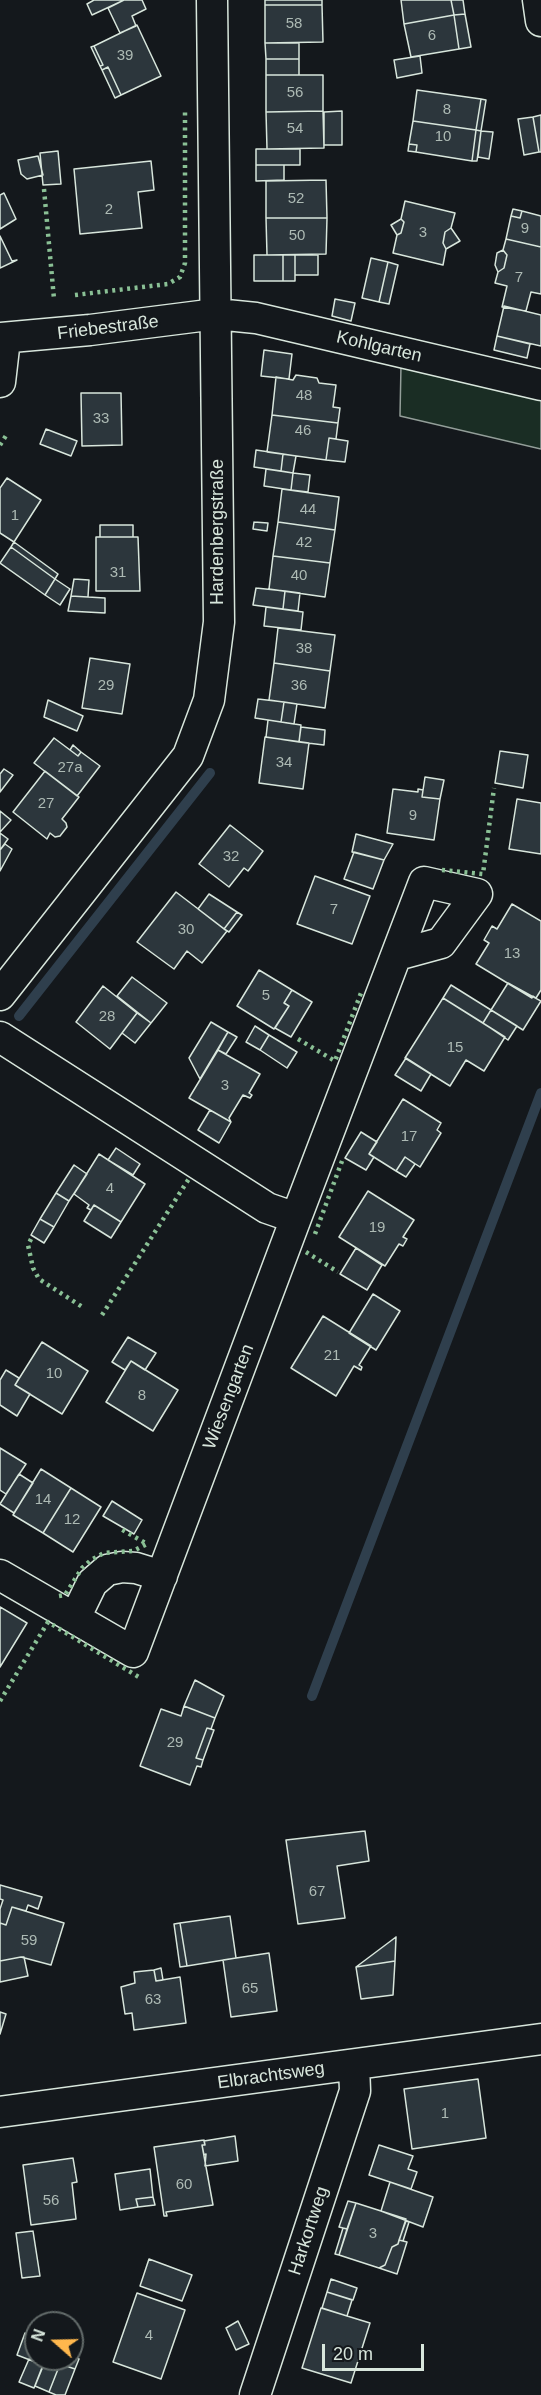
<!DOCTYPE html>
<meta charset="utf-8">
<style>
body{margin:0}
#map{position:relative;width:541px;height:2395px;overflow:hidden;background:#14181c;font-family:Arial,sans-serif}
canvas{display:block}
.north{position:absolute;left:24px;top:2311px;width:60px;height:60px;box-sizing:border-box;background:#14181c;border:2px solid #626a69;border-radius:50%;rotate:290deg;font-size:16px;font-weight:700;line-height:24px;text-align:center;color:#d8e6dc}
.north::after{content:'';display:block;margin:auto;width:21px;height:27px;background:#ffb74d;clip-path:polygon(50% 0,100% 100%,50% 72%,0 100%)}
.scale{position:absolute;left:322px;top:2344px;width:102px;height:27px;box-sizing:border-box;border:3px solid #d8e6dc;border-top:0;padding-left:8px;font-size:18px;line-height:21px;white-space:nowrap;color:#d8e6dc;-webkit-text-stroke:4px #14181c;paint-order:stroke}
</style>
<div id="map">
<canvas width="541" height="2395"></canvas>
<div class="north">N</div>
<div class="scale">20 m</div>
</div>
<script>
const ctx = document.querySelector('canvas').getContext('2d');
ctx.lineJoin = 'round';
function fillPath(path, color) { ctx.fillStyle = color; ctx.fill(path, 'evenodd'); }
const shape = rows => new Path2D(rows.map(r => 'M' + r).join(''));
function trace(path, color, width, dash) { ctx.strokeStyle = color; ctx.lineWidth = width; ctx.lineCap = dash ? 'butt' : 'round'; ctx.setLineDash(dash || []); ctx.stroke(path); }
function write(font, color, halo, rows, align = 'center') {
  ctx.font = font + ' Arial,sans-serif'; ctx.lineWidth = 4.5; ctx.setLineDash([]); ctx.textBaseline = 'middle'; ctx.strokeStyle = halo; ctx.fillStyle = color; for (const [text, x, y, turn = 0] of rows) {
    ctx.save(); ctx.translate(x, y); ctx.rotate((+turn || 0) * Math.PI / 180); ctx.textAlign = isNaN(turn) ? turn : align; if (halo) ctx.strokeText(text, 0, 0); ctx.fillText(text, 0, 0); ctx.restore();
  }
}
const green = shape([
 [401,365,541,398,541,449,400,416,401,365]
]);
fillPath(green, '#1a2d24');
trace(green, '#939e99', 1.5);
trace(shape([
 [19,1016,210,773],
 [312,1696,541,1093]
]), '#2f3f4d', 10);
const building = shape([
 [94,0,124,0,92,15,87,4,94,0],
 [124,0,142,0,146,9,132,16,136,26,120,33,108,8,124,0],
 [265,0,322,0,322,5,265,5,265,0],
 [401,0,451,0,454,15,404,24,401,0],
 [451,0,463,0,465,14,454,15,451,0],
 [265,5,322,5,323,42,265,43,265,5],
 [465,14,471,47,459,49,454,15,465,14],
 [454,15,459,49,411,57,404,24,454,15],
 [137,25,161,76,121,95,108,67,102,70,100,66,103,65,94,46,137,25],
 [265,43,299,43,299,59,266,59,265,43],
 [94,46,103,65,100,66,91,47,94,46],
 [420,56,422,73,397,78,394,60,420,56],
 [266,59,299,59,299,75,266,75,266,59],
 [108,67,121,95,115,98,102,70,108,67],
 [266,75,323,75,323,111,266,112,266,75],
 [417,90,481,99,476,130,413,121,417,90],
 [481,99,486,100,481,131,476,130,481,99],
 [323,111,324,148,267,149,266,112,323,111],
 [342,111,342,145,324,145,324,112,342,111],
 [541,115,541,152,539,152,533,117,541,115],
 [533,117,539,152,524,155,518,119,533,117],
 [413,121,476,130,472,161,416,152,417,145,409,144,413,121],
 [476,130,481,131,477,161,472,161,476,130],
 [481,131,493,132,489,159,478,157,481,131],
 [409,144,417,145,416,152,408,151,409,144],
 [256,149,300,149,300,165,256,165,256,149],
 [58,151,61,184,43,185,40,153,58,151],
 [38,156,43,175,27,179,21,174,18,160,38,156],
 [151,161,154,190,138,192,142,228,80,234,74,169,151,161],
 [256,165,284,165,284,180,256,181,256,165],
 [326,180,327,218,266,218,266,181,326,180],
 [4,193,16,219,0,229,0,195,4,193],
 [405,201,455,213,451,228,445,232,443,243,446,249,443,265,393,253,397,235,401,233,404,222,401,219,405,201],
 [513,209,522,211,520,218,511,216,513,209],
 [522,211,541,216,541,247,506,239,511,216,520,218,522,211],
 [266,218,327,218,326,254,267,255,266,218],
 [401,219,404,222,401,233,397,235,391,225,401,219],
 [451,228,460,241,446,249,443,243,445,232,451,228],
 [0,236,12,261,17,260,0,268,0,236],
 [506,239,541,247,541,294,531,292,526,311,502,307,507,286,495,283,498,272,504,268,507,255,503,250,506,239],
 [503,250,507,255,504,268,498,272,495,265,497,253,503,250],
 [254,255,283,255,283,281,254,281,254,255],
 [283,255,295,255,295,281,283,281,283,255],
 [295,255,318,255,318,275,295,275,295,255],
 [371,258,388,262,379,302,362,298,371,258],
 [388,262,398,265,389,304,379,302,388,262],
 [335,299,355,303,351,321,332,316,335,299],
 [504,306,541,315,541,346,497,336,504,306],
 [497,336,530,344,527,358,494,350,497,336],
 [264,350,292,354,289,379,261,376,264,350],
 [296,375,317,378,319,383,336,385,333,407,340,408,338,423,272,415,276,377,293,380,296,375],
 [81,393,121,393,122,445,82,446,81,393],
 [272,415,338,423,336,439,329,438,326,460,267,452,272,415],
 [46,429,77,441,71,456,40,444,46,429],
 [329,438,348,441,345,462,326,460,329,438],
 [256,450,283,454,281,471,254,467,256,450],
 [283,454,296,456,293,473,281,471,283,454],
 [266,469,293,473,291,490,264,486,266,469],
 [293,473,310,475,308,492,291,490,293,473],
 [7,478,41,500,14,542,0,533,0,488,7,478],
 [282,489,339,497,335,530,278,522,282,489],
 [254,522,268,523,267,531,253,529,254,522],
 [278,522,335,530,330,563,273,556,278,522],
 [100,525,133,525,133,537,100,537,100,525],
 [96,537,138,537,140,591,96,591,96,537],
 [14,542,58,574,55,579,11,547,14,542],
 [11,547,55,579,45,595,0,563,11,547],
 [273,556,330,563,325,597,269,589,273,556],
 [55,579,70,589,60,605,45,595,55,579],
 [74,579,89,580,88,597,71,596,74,579],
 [256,588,285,591,283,609,253,605,256,588],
 [285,591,300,593,298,611,283,609,285,591],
 [71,596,105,598,105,613,68,611,71,596],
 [266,607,303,612,301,630,264,626,266,607],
 [278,628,335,635,330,671,274,663,278,628],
 [90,658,130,664,122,714,82,708,90,658],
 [274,663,330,671,325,708,269,700,274,663],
 [258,699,284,702,281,722,255,718,258,699],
 [48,700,83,716,77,731,44,717,48,700],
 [284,702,297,704,294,724,281,722,284,702],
 [268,720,301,725,299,742,266,737,268,720],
 [301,727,325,730,324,745,299,742,301,727],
 [265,737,309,743,303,789,259,783,265,737],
 [54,738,78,756,81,752,100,766,77,796,34,763,54,738],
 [73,745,81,752,78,756,70,750,73,745],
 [500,751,528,755,523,788,495,783,500,751],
 [4,769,13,775,0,792,0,774,4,769],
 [45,771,79,797,62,819,66,823,67,827,60,836,55,837,50,833,47,839,13,812,45,771],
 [425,777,444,780,440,799,422,797,425,777],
 [393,789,418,792,418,789,423,790,422,797,440,799,434,840,387,833,393,789],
 [517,799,541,803,541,854,509,849,517,799],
 [0,811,11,820,0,832,0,811],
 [230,825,263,851,248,871,244,868,229,887,199,864,230,825],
 [0,833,8,839,0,850,0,833],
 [356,834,393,844,384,860,352,852,356,834],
 [5,844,12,849,0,871,0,850,5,844],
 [354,852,384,860,373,889,344,879,354,852],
 [315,876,370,896,352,944,297,924,315,876],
 [176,892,227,931,202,963,187,951,174,969,137,942,176,892],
 [209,894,237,912,224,929,198,909,209,894],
 [512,904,541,921,541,990,536,998,533,996,532,998,476,964,489,943,484,940,492,926,497,929,512,904],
 [237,912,242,915,229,932,224,929,237,912],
 [259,970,292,990,284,1003,289,1006,274,1029,237,1006,259,970],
 [132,977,167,1003,151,1023,117,996,132,977],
 [508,983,541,1001,523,1030,491,1010,508,983],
 [451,985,491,1010,483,1023,443,998,451,985],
 [103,986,137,1013,110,1049,76,1022,103,986],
 [292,990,312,1002,291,1037,275,1028,289,1006,284,1003,292,990],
 [443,998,505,1037,484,1071,466,1060,450,1086,405,1058,443,998],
 [491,1010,517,1026,508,1040,483,1023,491,1010],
 [137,1013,151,1023,135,1043,122,1033,137,1013],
 [211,1022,228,1032,200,1079,189,1058,211,1022],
 [255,1026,269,1035,260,1050,246,1042,255,1026],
 [228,1032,237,1037,226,1054,218,1050,228,1032],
 [269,1035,297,1052,287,1068,260,1050,269,1035],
 [218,1050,260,1074,249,1093,252,1095,250,1098,243,1095,229,1118,231,1122,189,1098,218,1050],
 [406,1058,431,1074,421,1091,395,1075,406,1058],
 [403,1099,441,1123,437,1130,441,1133,420,1167,405,1157,396,1171,369,1154,403,1099],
 [210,1110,231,1122,219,1143,198,1130,210,1110],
 [361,1132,377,1142,369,1154,374,1157,366,1170,345,1158,361,1132],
 [116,1148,140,1164,133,1175,108,1160,116,1148],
 [99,1154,145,1184,121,1222,94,1205,91,1210,87,1208,89,1205,74,1194,99,1154],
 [405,1157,415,1164,406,1177,396,1171,405,1157],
 [74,1165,87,1174,69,1201,56,1193,74,1165],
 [368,1191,414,1220,403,1237,407,1239,403,1246,399,1244,385,1266,339,1237,368,1191],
 [56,1193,69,1201,54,1227,40,1219,56,1193],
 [94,1205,121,1222,111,1238,84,1221,94,1205],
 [40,1219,54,1227,44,1243,31,1235,40,1219],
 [356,1248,382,1265,367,1290,340,1274,356,1248],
 [373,1294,400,1311,376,1350,349,1333,373,1294],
 [323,1316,371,1346,359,1365,362,1367,361,1370,354,1366,336,1396,291,1368,323,1316],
 [128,1337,156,1353,145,1370,131,1361,125,1370,112,1362,128,1337],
 [42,1342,88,1371,62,1414,15,1385,42,1342],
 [131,1361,178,1390,153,1431,106,1402,131,1361],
 [6,1370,19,1378,15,1385,30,1394,17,1416,0,1405,0,1380,6,1370],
 [0,1448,26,1464,6,1494,0,1490,0,1448],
 [41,1469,71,1488,43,1533,13,1515,41,1469],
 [19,1474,33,1483,14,1513,0,1504,19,1474],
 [71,1488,101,1507,73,1552,43,1533,71,1488],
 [112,1501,142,1520,134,1534,103,1516,112,1501],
 [0,1607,27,1623,0,1667,0,1607],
 [195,1680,224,1696,215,1718,184,1706,195,1680],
 [184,1706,215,1718,211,1729,207,1728,196,1758,203,1760,201,1767,197,1766,190,1785,140,1766,161,1709,181,1716,184,1706],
 [207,1728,214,1730,203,1760,196,1758,207,1728],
 [365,1831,369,1861,337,1866,345,1918,298,1924,286,1840,365,1831],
 [0,1885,42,1897,38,1909,28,1905,26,1911,12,1907,6,1925,0,1923,0,1909,3,1900,0,1899,0,1885],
 [12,1907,64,1923,51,1965,21,1957,0,1961,0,1923,6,1925,12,1907],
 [230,1916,236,1958,187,1966,180,1923,230,1916],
 [180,1923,187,1966,180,1967,174,1924,180,1923],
 [396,1937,395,1961,356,1967,396,1937],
 [269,1953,277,2011,231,2017,223,1960,269,1953],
 [21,1957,24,1957,28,1976,0,1982,0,1961,21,1957],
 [395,1961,393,1995,361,1999,356,1967,395,1961],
 [161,1968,163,1980,156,1981,154,1970,161,1968],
 [154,1970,156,1981,180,1977,186,2023,134,2030,132,2013,125,2014,121,1987,135,1983,134,1972,154,1970],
 [0,2012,6,2014,0,2034,0,2012],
 [478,2079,486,2138,412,2149,404,2089,478,2079],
 [235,2136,238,2161,205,2166,206,2154,204,2155,202,2145,205,2145,204,2141,235,2136],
 [204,2140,205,2145,202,2145,213,2205,166,2212,167,2216,164,2216,154,2147,204,2140],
 [379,2145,413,2156,408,2169,417,2172,411,2189,369,2175,379,2145],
 [73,2158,77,2182,72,2183,76,2219,31,2225,23,2165,73,2158],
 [150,2169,153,2197,136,2199,138,2207,120,2210,115,2174,150,2169],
 [390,2182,433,2197,423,2227,381,2211,390,2182],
 [153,2197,155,2205,138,2207,136,2199,153,2197],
 [348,2201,356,2203,347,2229,339,2227,348,2201],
 [356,2203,406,2219,398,2244,392,2247,385,2265,379,2268,339,2255,356,2203],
 [406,2221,409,2222,403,2241,399,2240,406,2221],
 [343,2228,347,2229,339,2255,335,2254,343,2228],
 [33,2231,40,2276,22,2278,16,2233,33,2231],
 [399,2240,407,2242,397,2274,379,2268,385,2265,392,2247,398,2244,399,2240],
 [149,2259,192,2275,182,2301,140,2286,149,2259],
 [331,2279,357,2288,353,2300,327,2292,331,2279],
 [327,2292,352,2300,347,2316,322,2308,327,2292],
 [137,2293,185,2310,161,2379,113,2362,137,2293],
 [321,2308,370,2323,351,2383,302,2368,321,2308],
 [238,2321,249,2344,236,2350,226,2328,238,2321],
 [25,2333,36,2339,36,2359,46,2359,43,2365,17,2355,25,2333],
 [72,2356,79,2359,75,2369,60,2364,62,2359,72,2359,72,2356],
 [29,2359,43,2365,34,2388,19,2382,29,2359],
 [46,2359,60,2364,49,2392,35,2386,46,2359],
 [60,2364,75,2369,65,2395,56,2395,49,2392,60,2364]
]);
fillPath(building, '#2c363c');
trace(building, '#d8e6dc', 1.5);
const minor = shape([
 [538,0,541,21],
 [0,338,90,330,216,314,256,318,541,385],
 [0,382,5,339],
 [0,995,188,756,209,700,219,622,212,0],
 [0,1037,267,1208,296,1218],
 [0,1575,133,1652,296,1218,424,882,477,894,441,943,397,955],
 [75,1618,92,1583,107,1570,122,1567,136,1568,162,1576],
 [0,2112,541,2039],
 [255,2395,355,2091,354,2065]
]);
trace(minor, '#d8e6dc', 33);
trace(minor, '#14181c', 30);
trace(shape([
 [44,189,54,299],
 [75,295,168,284,180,277,185,263,185,108],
 [0,445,7,434],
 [442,870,483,874,494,788],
 [298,1039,335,1061,361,993],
 [315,1234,342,1161],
 [31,1239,28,1245,33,1268,39,1279,84,1308],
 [306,1252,338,1272],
 [102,1315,190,1177],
 [59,1596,65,1595,82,1568,91,1560,104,1553,133,1551,147,1544,119,1528],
 [0,1701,48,1622,142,1679]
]), '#8ac095', 4.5, [3, 4.5]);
write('15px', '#adbab4', null, [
 ["58",294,24],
 ["6",432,36],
 ["39",125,56],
 ["56",295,93],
 ["8",447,110],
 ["54",295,129],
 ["10",443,137],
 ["52",296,199],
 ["2",109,210],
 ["9",525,229],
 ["3",423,233],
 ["50",297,236],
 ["7",519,278],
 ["48",304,396],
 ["33",101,419],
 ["46",303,431],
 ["44",308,510],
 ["1",15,516],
 ["42",304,543],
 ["31",118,573],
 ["40",299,576],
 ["38",304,649],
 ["29",106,686],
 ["36",299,686],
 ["34",284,763],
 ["27a",70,768],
 ["27",46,804],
 ["9",413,816],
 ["32",231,857],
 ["7",334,910],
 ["30",186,930],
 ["13",512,954],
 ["5",266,996],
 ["28",107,1017],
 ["15",455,1048],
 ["3",225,1086],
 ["17",409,1137],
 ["4",110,1189],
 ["19",377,1228],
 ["21",332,1356],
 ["10",54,1374],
 ["8",142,1396],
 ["14",43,1500],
 ["12",72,1520],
 ["29",175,1743],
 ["67",317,1892],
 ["59",29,1941],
 ["65",250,1989],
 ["63",153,2000],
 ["1",445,2114],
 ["60",184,2185],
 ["56",51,2201],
 ["3",373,2234],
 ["4",149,2336]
]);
write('18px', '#d8e6dc', '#14181c', [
 ["Friebestraße",108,328,-7],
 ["Kohlgarten",379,347,13],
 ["Hardenbergstraße",218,532,-90],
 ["Wiesengarten",229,1397,-69],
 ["Elbrachtsweg",271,2076,-8],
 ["Harkortweg",309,2231,-72]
]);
</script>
